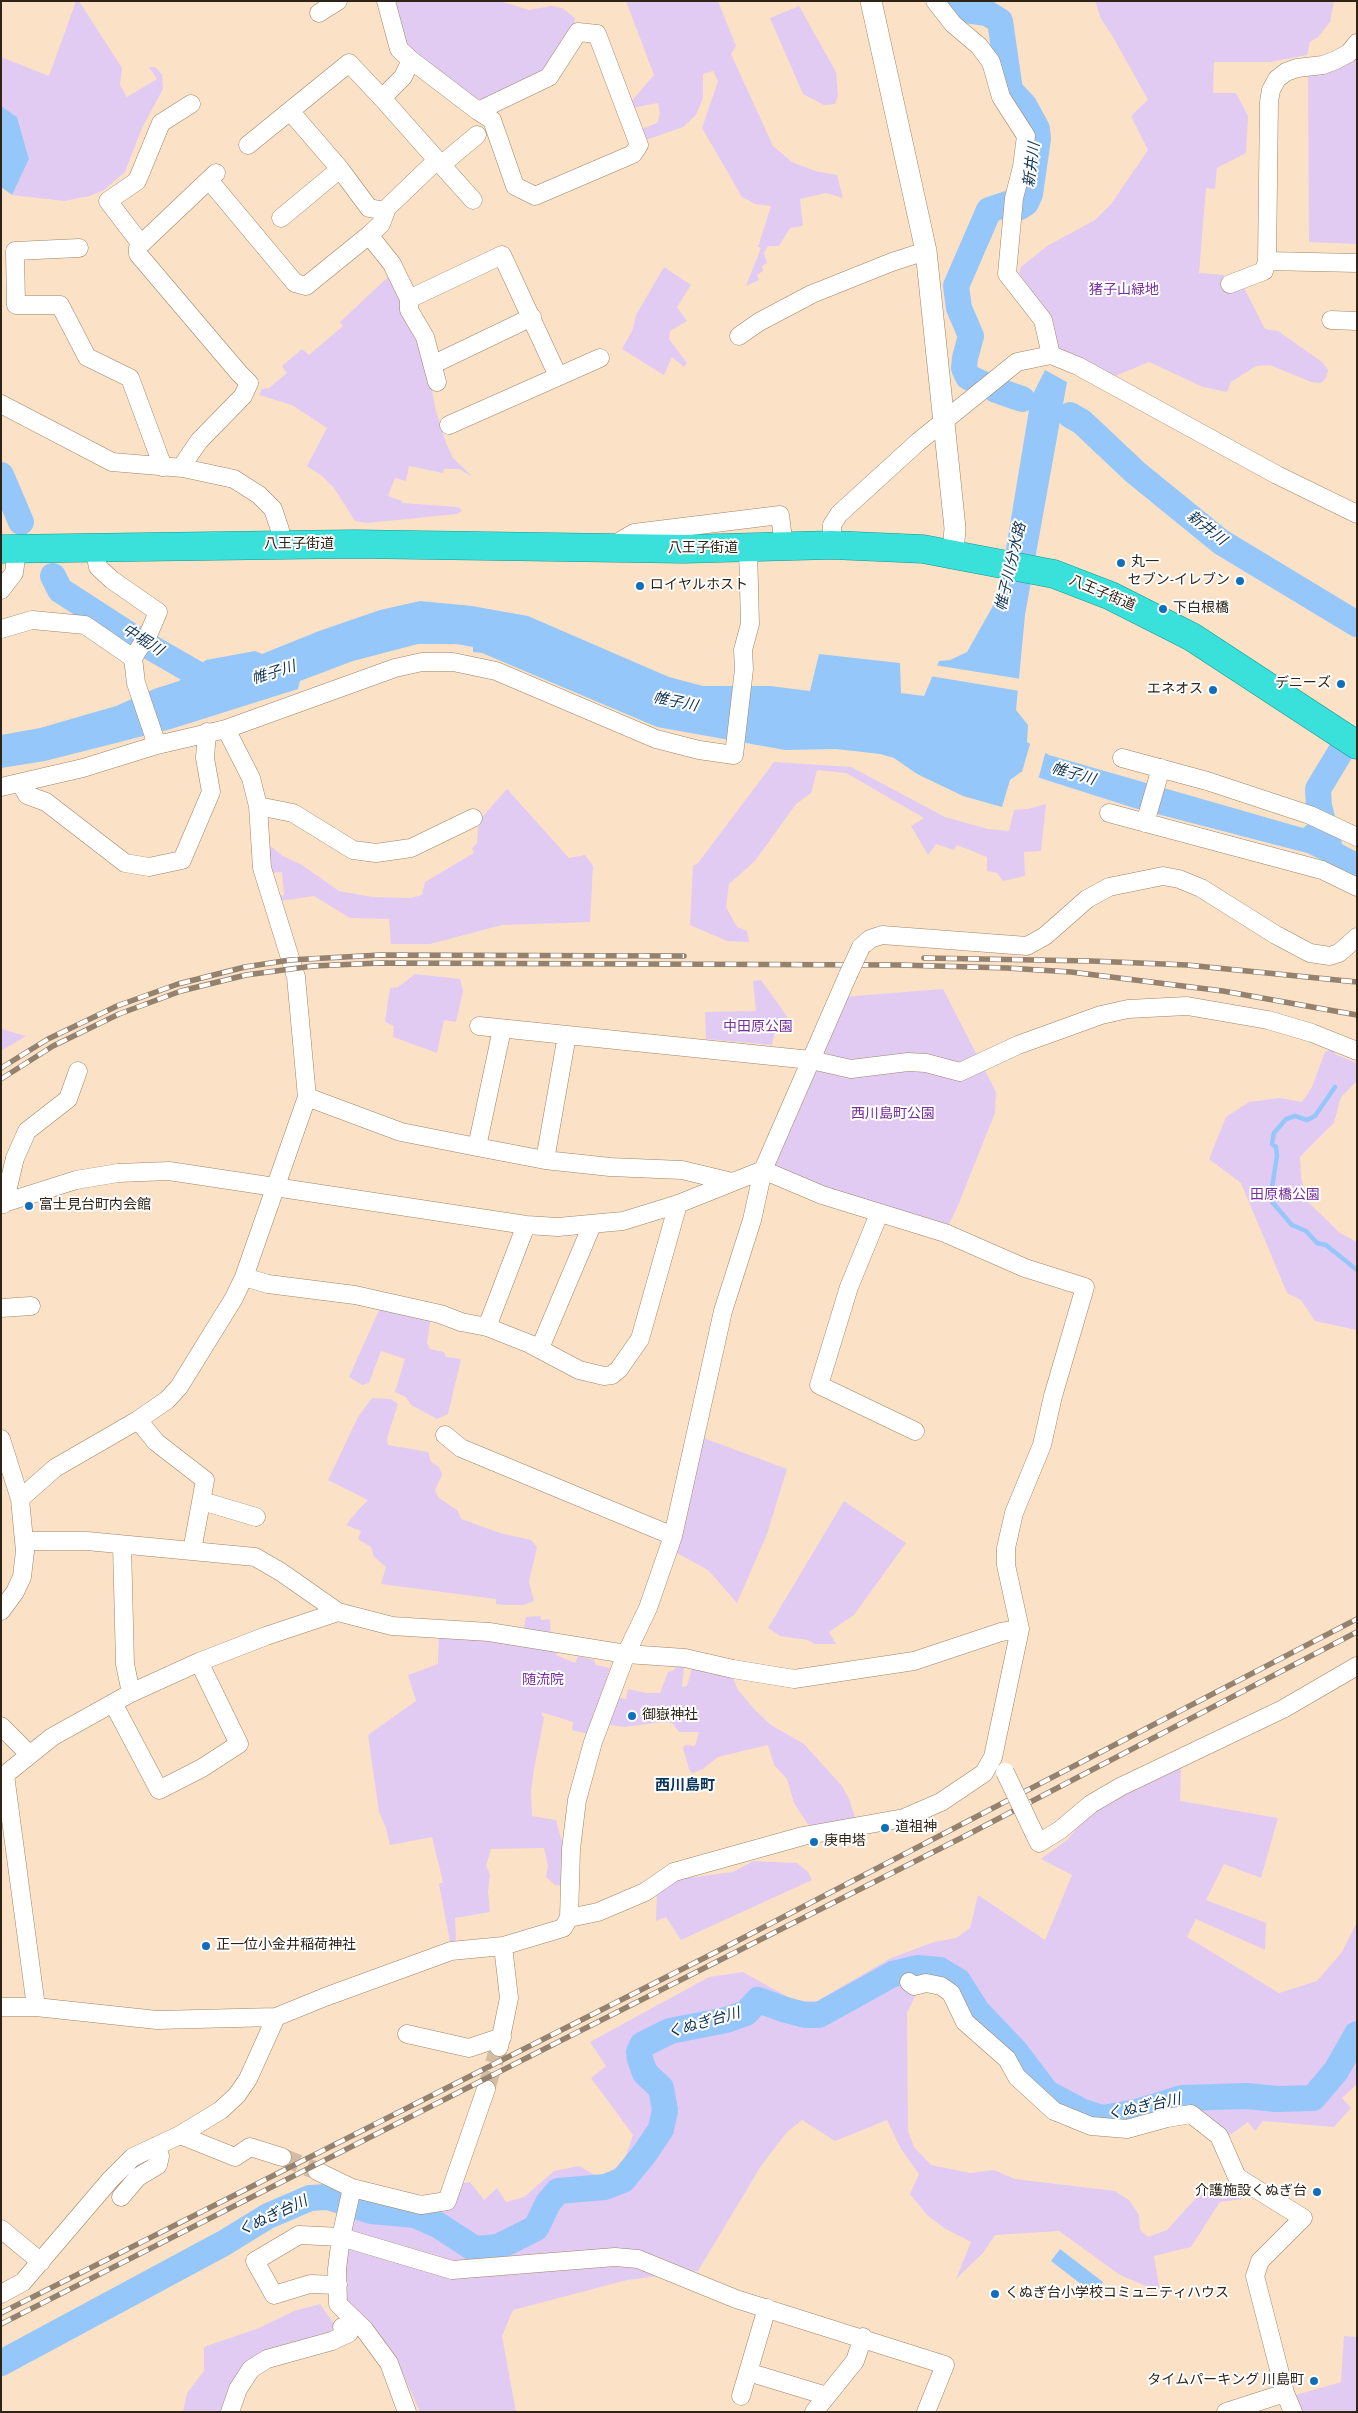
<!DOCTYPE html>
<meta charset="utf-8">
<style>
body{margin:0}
#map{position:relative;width:1358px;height:2413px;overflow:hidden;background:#fbe2c7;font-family:"Source Sans 3",sans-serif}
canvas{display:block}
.frame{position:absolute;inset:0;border:2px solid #2e2316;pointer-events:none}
</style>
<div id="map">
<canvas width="1358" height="2413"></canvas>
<div class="frame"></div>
</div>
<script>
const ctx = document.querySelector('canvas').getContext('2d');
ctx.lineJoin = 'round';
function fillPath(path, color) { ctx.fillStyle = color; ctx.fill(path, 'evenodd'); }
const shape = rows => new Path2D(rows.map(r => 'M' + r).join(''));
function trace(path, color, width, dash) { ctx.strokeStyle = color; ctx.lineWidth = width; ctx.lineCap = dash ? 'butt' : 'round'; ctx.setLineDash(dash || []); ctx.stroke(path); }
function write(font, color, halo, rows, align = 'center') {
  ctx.font = font + ' "Source Sans 3","Noto Sans JP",sans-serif'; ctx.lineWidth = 4; ctx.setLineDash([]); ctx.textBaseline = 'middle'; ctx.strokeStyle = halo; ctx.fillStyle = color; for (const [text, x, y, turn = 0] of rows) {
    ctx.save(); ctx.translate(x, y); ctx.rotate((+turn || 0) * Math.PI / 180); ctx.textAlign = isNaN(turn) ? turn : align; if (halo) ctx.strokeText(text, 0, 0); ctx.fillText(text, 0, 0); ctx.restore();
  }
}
fillPath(shape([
 [76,1,79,1,122,68,120,85,127,97,157,79,149,67,155,67,162,74,163,89,142,128,125,172,104,190,90,196,64,201,12,195,29,159,17,117,1,106,1,57,49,76],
 [393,1,500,1,529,10,551,6,562,8,575,18,574,25,543,72,485,99,472,99,405,46],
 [626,1,718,1,736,46,731,54,773,146,792,162,815,171,837,175,843,198,826,193,800,199,803,226,790,228,779,246,768,246,764,253,767,263,762,266,763,271,757,275,759,280,746,286,761,248,758,247,771,206,755,204,742,197,702,128,718,81,713,71,703,74,703,98,696,115,683,127,643,141,639,130,657,123,660,114,658,103,632,108,629,104,654,75],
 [1095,1,1334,1,1330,22,1318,37,1310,42,1307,55,1270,62,1214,62,1213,93,1236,93,1248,116,1246,153,1217,168,1215,189,1206,188,1199,273,1224,275,1224,290,1244,288,1265,329,1278,331,1322,362,1328,370,1326,378,1321,383,1311,382,1270,365,1256,366,1231,382,1227,392,1203,387,1149,362,1113,377,1061,351,1058,346,1048,314,1019,273,1021,267,1047,246,1095,220,1111,204,1148,150,1131,116,1148,100,1113,37,1101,19],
 [799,6,836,72,838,95,835,104,824,105,803,94,770,18],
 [1357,55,1357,244,1309,242,1308,76,1330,72,1348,63],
 [664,267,691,285,677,307,687,321,670,331,669,339,687,363,684,367,672,357,664,375,622,349,633,329,636,315],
 [389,276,423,345,436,411,446,443,453,458,473,477,459,469,444,469,443,473,409,466,406,481,395,478,388,496,402,501,402,503,458,507,462,511,457,514,367,523,355,521,334,488,322,476,307,466,327,428,292,405,259,395,262,389,269,388,287,373,282,366,302,349,309,355,343,326,340,322],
 [774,762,851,767,945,817,988,829,1009,831,1014,810,1028,809,1046,804,1041,851,1024,852,1025,876,1003,881,997,873,987,871,987,857,957,845,954,850,936,844,928,855,911,826,924,818,846,773,817,770,811,793,796,804,755,861,729,884,726,907,737,927,747,931,749,942,727,941,690,925,693,866,698,863],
 [507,789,569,858,585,855,593,866,590,922,502,925,430,944,391,944,389,919,350,918,314,896,272,902,274,898,284,895,282,872,268,873,264,841,283,856,302,865,339,891,372,897,411,898,422,895,425,882,474,853,472,848,477,843,478,828,482,817],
 [415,974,460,979,463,991,456,1022,444,1020,437,1053,393,1037,394,1026,385,1022,390,988,398,987],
 [761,980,791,1022,789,1028,776,1026,772,1045,706,1039,705,1012,756,1011,753,981],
 [943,989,996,1092,995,1113,957,1208,946,1230,875,1209,775,1168,772,1161,842,997],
 [1,1028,5,1030,26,1036,1,1051],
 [1333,1049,1335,1054,1357,1063,1357,1081,1341,1097,1334,1123,1300,1157,1301,1176,1306,1200,1340,1233,1357,1242,1357,1330,1315,1321,1301,1300,1287,1293,1241,1183,1209,1159,1226,1117,1249,1102,1280,1098,1302,1102,1312,1087,1325,1052],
 [381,1306,431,1316,427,1343,430,1349,444,1352,446,1357,461,1359,448,1414,437,1419,411,1405,406,1397,395,1392,405,1359,381,1351,369,1383,362,1385,349,1377],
 [372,1398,391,1399,398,1404,387,1438,388,1445,428,1452,431,1462,439,1467,442,1475,435,1490,438,1497,458,1511,461,1519,500,1533,531,1540,537,1547,529,1582,534,1601,523,1605,505,1605,496,1604,496,1599,381,1584,386,1567,374,1557,371,1547,358,1539,361,1531,346,1525,359,1509,368,1500,328,1480,358,1417],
 [701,1437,787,1469,767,1534,737,1603,708,1570,675,1552],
 [844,1501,906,1543,854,1615,829,1632,836,1644,815,1644,808,1640,780,1636,768,1628],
 [540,1616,541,1620,550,1619,551,1636,523,1633,526,1617],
 [439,1633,559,1646,556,1655,575,1663,578,1656,594,1660,596,1665,610,1668,588,1734,572,1730,573,1722,541,1712,544,1718,534,1769,531,1791,532,1816,556,1820,562,1842,567,1850,565,1886,555,1885,546,1877,548,1866,544,1848,491,1849,486,1866,490,1874,488,1891,490,1912,455,1918,456,1938,455,1945,451,1947,439,1884,443,1882,432,1837,390,1845,386,1828,379,1812,368,1735,416,1701,408,1675,438,1664],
 [678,1663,683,1664,684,1667,682,1687,687,1686,693,1664,731,1673,738,1690,755,1710,771,1725,804,1744,842,1786,849,1799,856,1820,815,1829,807,1823,794,1803,787,1779,774,1765,768,1745,718,1757,703,1769,692,1773,689,1769,683,1748,685,1745,695,1746,699,1732,679,1732,672,1723,662,1722,625,1727,603,1724,614,1697,626,1699,628,1689,646,1693,660,1693,668,1672,674,1670],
 [1181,1765,1180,1801,1278,1818,1261,1878,1224,1864,1206,1900,1266,1923,1265,1950,1196,1919,1187,1937,1279,1993,1317,1981,1342,1952,1357,1922,1357,2084,1342,2098,1351,2108,1334,2127,1263,2121,1255,2131,1248,2122,1230,2135,1216,2122,1186,2107,1137,2118,1099,2122,1058,2107,967,2017,922,1981,907,2013,908,2131,914,2147,931,2165,970,2173,994,2170,1015,2179,1115,2191,1129,2200,1139,2215,1140,2230,1148,2237,1167,2230,1204,2189,1218,2187,1231,2189,1243,2199,1220,2202,1191,2247,1154,2256,1160,2292,1120,2275,1059,2231,995,2235,983,2253,956,2279,971,2242,944,2228,927,2215,910,2194,919,2174,901,2149,887,2120,835,2141,802,2120,787,2132,761,2166,698,2271,627,2280,513,2310,502,2336,516,2412,420,2412,402,2372,376,2337,344,2301,342,2277,357,2201,411,2212,447,2209,456,2184,470,2182,484,2200,497,2188,506,2202,524,2197,554,2171,579,2166,599,2177,623,2164,633,2135,591,2078,606,2066,590,2042,709,1977,743,1972,795,2001,817,2001,891,1958,934,1942,956,1938,970,1928,978,1895,1045,1940,1072,1875,1041,1859,1068,1839,1089,1814,1121,1793],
 [753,1861,797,1863,808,1872,812,1880,681,1940,666,1917,656,1921,657,1893,672,1880,733,1872],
 [320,2304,339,2331,267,2355,227,2412,183,2412,187,2393,204,2371,204,2347,259,2328,294,2311],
 [1344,2336,1357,2337,1357,2412,1301,2412,1296,2395,1341,2382]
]), '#e1cbf3');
fillPath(shape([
 [1,106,17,117,29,159,12,195,1,187],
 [1045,370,1067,382,1025,615,1016,710,1028,725,1027,742,1049,755,1303,828,1310,822,1333,831,1332,839,1357,852,1357,877,1307,853,1134,808,1021,772,1010,780,1002,807,963,796,917,774,894,758,880,754,836,749,785,750,657,727,482,653,473,652,473,647,456,644,418,644,353,661,300,681,298,689,171,729,45,761,1,768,1,735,40,728,116,706,154,689,179,681,206,660,255,651,262,654,319,631,380,610,420,601,472,606,528,616,669,677,703,686,770,686,810,691,819,654,900,663,901,693,924,696,939,661,950,660,967,652,998,597,1031,398],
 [1060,2249,1103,2282,1094,2294,1051,2261]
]), '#96c7fa');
fillPath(shape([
 [934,665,1021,679,1020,691,930,676],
 [1031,741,1046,750,1038,780,1021,775]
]), '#fbe2c7');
trace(shape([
 [1335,1087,1315,1116,1307,1120,1295,1116,1286,1119,1274,1133,1272,1144,1276,1147,1277,1156,1272,1187,1272,1202,1292,1225,1306,1231,1317,1243,1326,1245,1357,1270]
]), '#96c7fa', 4.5);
trace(shape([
 [946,1,958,9,987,13,1000,21,1010,90,1024,105,1037,129,1038,139,1030,194,1026,203,1020,207,1007,204,989,210,956,286,959,308,971,336,965,358,964,368,968,377,983,384],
 [996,390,1022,399],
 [1070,415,1082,422,1135,472,1221,542,1357,624],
 [1,475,21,522],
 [53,576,60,590,131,636,204,678,224,681],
 [1329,845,1319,806,1318,789,1341,751],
 [1,2363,224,2243,268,2216,310,2198,328,2197,371,2211,415,2215,438,2225,475,2249,498,2247,536,2228,548,2203,558,2191,605,2187,623,2180,645,2153,661,2129,665,2110,661,2088,645,2073,640,2059,639,2052,642,2045,670,2031,726,2020,746,2013,758,2000,786,2010,805,2015,819,2015,893,1974,918,1968,940,1970,958,1981,977,2011,1016,2052,1047,2093,1083,2112,1102,2118,1137,2112,1182,2098,1248,2096,1276,2099,1313,2098,1336,2071,1357,2034]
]), '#96c7fa', 26);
trace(shape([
 [486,2089,499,2047],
 [282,2157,317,2171]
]), '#d2bca4', 18, [18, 9]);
const minor = shape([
 [386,1,399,49,411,60,478,111,492,120,515,186,535,196,633,154,639,145,597,34,578,32,549,77,478,111],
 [935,1,953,24,979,46,991,62,1001,97,1026,136,1022,167,1014,198,1007,274,1043,320,1051,355],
 [319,13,338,1],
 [1357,43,1349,53,1336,60,1323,65,1297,68,1286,72,1277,79,1271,90,1269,102,1267,261,1357,263],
 [290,111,340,169,369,208,385,211],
 [248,145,349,63,382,98],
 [437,160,473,200],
 [441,165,477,135],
 [209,180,295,283,306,286,369,235,381,224,387,208,437,160,382,98,403,77,411,60],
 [281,218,340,169],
 [369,235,392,264,409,299,409,310,425,337,437,382],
 [141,244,108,201,137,181,161,123,191,104],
 [79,248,15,251,16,305,60,305,87,357,130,378,163,467],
 [1230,284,1264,271,1267,261],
 [409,299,502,255,558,376],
 [1331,320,1357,321],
 [739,336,759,322,812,294,892,262,926,251],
 [434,364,532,317],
 [1,404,112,462,183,468,234,479,259,495,273,509,280,530,280,545],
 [449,425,600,358],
 [183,468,184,463,199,441,243,396,249,383,239,373,138,254,138,247,216,173],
 [832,545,832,525,839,514,918,442,1017,362,1051,355,1078,366,1277,475,1357,514],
 [612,546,634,533,780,515,784,547],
 [94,548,98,567,112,580,158,612,149,633,133,658],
 [1,590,14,573,17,549],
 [1,629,32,620,85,625,133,658,136,683,157,745],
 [226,729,395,668,422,662,453,662,496,671,656,739,699,750,734,755,744,669,743,650,750,624,748,549],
 [1122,758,1207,781,1310,815,1357,837],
 [21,784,27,795,46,802,125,863,149,867,182,860,211,792,205,758,207,732],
 [1,787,83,768,157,745,226,729,251,778,258,806,262,868,296,977,307,1097,244,1277,234,1298,179,1387,167,1400,138,1420,55,1468,20,1499],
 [258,806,293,813,353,850,376,853,411,848,473,818],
 [1109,813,1322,870,1357,887],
 [1145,823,1161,768],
 [861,947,870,939,882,935,1027,946,1045,936,1087,899,1109,887,1163,876,1179,879,1201,888,1276,935,1310,953,1330,956,1339,953,1357,937],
 [479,1026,811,1060,851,1069,908,1062,926,1063,960,1072,1018,1045,1101,1015,1128,1009,1187,1006,1268,1020,1312,1033,1357,1051],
 [307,1097,401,1132,477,1147,545,1160,610,1167,682,1170,732,1182],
 [477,1147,502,1029],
 [545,1160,567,1035],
 [1,1204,76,1180,118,1173,169,1171,526,1225,558,1227,623,1221,678,1204,763,1170,822,1195,945,1233,1025,1268,1085,1287,1053,1396,1042,1445,1014,1513,1006,1548,1006,1565,1020,1629,993,1757,984,1773,941,1802,904,1818,803,1836,674,1872,645,1892,598,1912,569,1918],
 [4,1204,15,1158,27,1131,68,1099,78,1071],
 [879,1214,849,1287,819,1385,915,1431],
 [244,1277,268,1284,355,1295,440,1314,461,1322,487,1327,530,1344,579,1370,604,1376,612,1375,619,1369,640,1339,678,1204],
 [1,1308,31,1306],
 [487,1327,526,1225],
 [540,1348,592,1225],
 [138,1420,156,1442,205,1480,192,1551],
 [445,1435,461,1448,673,1536],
 [1,1439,20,1499,25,1551,22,1577,15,1592,1,1611],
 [202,1501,256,1517],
 [24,1541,87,1541,255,1557,281,1572,338,1612,392,1626,489,1632,626,1654,685,1658,733,1669,794,1679,914,1661,1001,1632,1020,1629],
 [122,1545,125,1664,131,1693],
 [113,1703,159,1790,202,1768,239,1744,199,1662],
 [1,1726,29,1754],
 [5,1775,36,2007],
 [1,1778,52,1737,131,1693,199,1662,266,1636,338,1612],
 [1034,1833,1039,1843,1060,1830,1091,1804,1120,1787,1283,1709,1357,1666],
 [909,1982,914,1986,926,1983,941,1986,951,1993,965,2022,1007,2059,1017,2077,1054,2111,1091,2126,1127,2129,1167,2118,1191,2114,1219,2136,1237,2177,1303,2218,1260,2261,1255,2276,1285,2393,1293,2412],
 [1,2007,36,2007,157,2020,276,2017,325,1997,451,1951,503,1946,563,1928,569,1918,571,1849,577,1800,593,1742,626,1654,648,1608,673,1536,723,1311,752,1220,763,1170,848,975],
 [407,2034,469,2048,502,2037],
 [499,2047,509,1998,503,1946],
 [180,2135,235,2157,250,2147,282,2157],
 [317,2171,352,2188,421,2205,447,2201,486,2089],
 [352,2188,341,2237,337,2269,338,2304,364,2329,389,2363,407,2412],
 [121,2197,138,2177,158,2165,160,2156,156,2146],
 [1,2229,41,2262],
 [338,2285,310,2284,274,2295,255,2261,299,2235,341,2237,452,2270,615,2257,638,2259,736,2299,945,2365,926,2412],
 [1,2294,23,2282,110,2180,133,2157,180,2135,221,2110,237,2095,248,2079,276,2017],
 [748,2372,827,2396],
 [741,2396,767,2308],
 [230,2412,238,2389,251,2369,267,2359,332,2341,349,2333,342,2327],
 [814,2412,855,2361,863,2337],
 [1226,2412,1285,2393]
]);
const tertiary = shape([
 [871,1,926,251,955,528,953,554]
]);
const trunk = shape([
 [1,549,354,544,684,549,832,545,923,549,1054,574,1111,596,1192,637,1357,745]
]);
trace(minor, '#a08464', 19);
trace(tertiary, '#a08464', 22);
trace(trunk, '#169990', 29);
trace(minor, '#fff', 18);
trace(tertiary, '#fff', 21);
trace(trunk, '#3ae0da', 28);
const rail = shape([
 [924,958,1091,961,1187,965,1357,982],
 [1,1068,48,1039,117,1006,178,984,245,967,290,960,380,955,684,956],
 [1,1079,53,1046,119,1014,181,991,246,975,313,966,380,963,899,965,1007,968,1071,972,1223,991,1357,1015],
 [1,2313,714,1953,1357,1619],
 [1,2324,967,1835,1357,1632]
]);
trace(rail, '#94826e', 5.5);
trace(rail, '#fff', 4, [11]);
const minorBridge = shape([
 [848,975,861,947],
 [1005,1772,1034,1833]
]);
trace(minorBridge, '#a08464', 19, []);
trace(minorBridge, '#fff', 18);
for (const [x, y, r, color] of [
 [1121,563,5,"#0f6fbb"],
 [1240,581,5,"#0f6fbb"],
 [640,586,5,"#0f6fbb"],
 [1163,609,5,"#0f6fbb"],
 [1341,684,5,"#0f6fbb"],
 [1213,690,5,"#0f6fbb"],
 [29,1206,5,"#0f6fbb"],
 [632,1716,5,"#0f6fbb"],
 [885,1828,5,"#0f6fbb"],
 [814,1842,5,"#0f6fbb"],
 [206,1946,5,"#0f6fbb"],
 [1317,2192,5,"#0f6fbb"],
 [995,2294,5,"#0f6fbb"],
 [1314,2381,5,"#0f6fbb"]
]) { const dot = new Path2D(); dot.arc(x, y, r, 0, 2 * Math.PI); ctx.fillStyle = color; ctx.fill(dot); trace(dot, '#fff', 2); }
write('14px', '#752d9f', '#fff', [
 ["猪子山緑地",1124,291],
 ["中田原公園",758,1028],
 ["西川島町公園",893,1115],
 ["田原橋公園",1285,1196],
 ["随流院",543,1681]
]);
write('14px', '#2e2316', '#fff', [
 ["八王子街道",299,545],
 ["八王子街道",703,549],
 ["八王子街道",1102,594,23]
]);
write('14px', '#2e2316', '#fff', [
 ["丸一",1131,563],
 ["セブン-イレブン",1230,581,"right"],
 ["ロイヤルホスト",650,586],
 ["下白根橋",1173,609],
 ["デニーズ",1331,684,"right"],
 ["エネオス",1203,690,"right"],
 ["富士見台町内会館",39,1206],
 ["御嶽神社",642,1716],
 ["道祖神",895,1828],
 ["庚申塔",824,1842],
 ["正一位小金井稲荷神社",216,1946],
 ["介護施設くぬぎ台",1307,2192,"right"],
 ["くぬぎ台小学校コミュニティハウス",1005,2294],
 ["タイムパーキング 川島町",1304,2381,"right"]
], 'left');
write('italic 15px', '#0f3253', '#fff', [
 ["新井川",1033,165,-83],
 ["新井川",1206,529,38],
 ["帷子川分水路",1012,567,-77],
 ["中堀川",142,641,32],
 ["帷子川",274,674,-18],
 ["帷子川",675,703,12],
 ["帷子川",1073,775,16],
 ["くぬぎ台川",704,2024,-16],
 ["くぬぎ台川",1144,2108,-12],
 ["くぬぎ台川",273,2217,-25]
]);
write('bold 15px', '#0a345a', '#fff', [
 ["西川島町",685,1787]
]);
</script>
